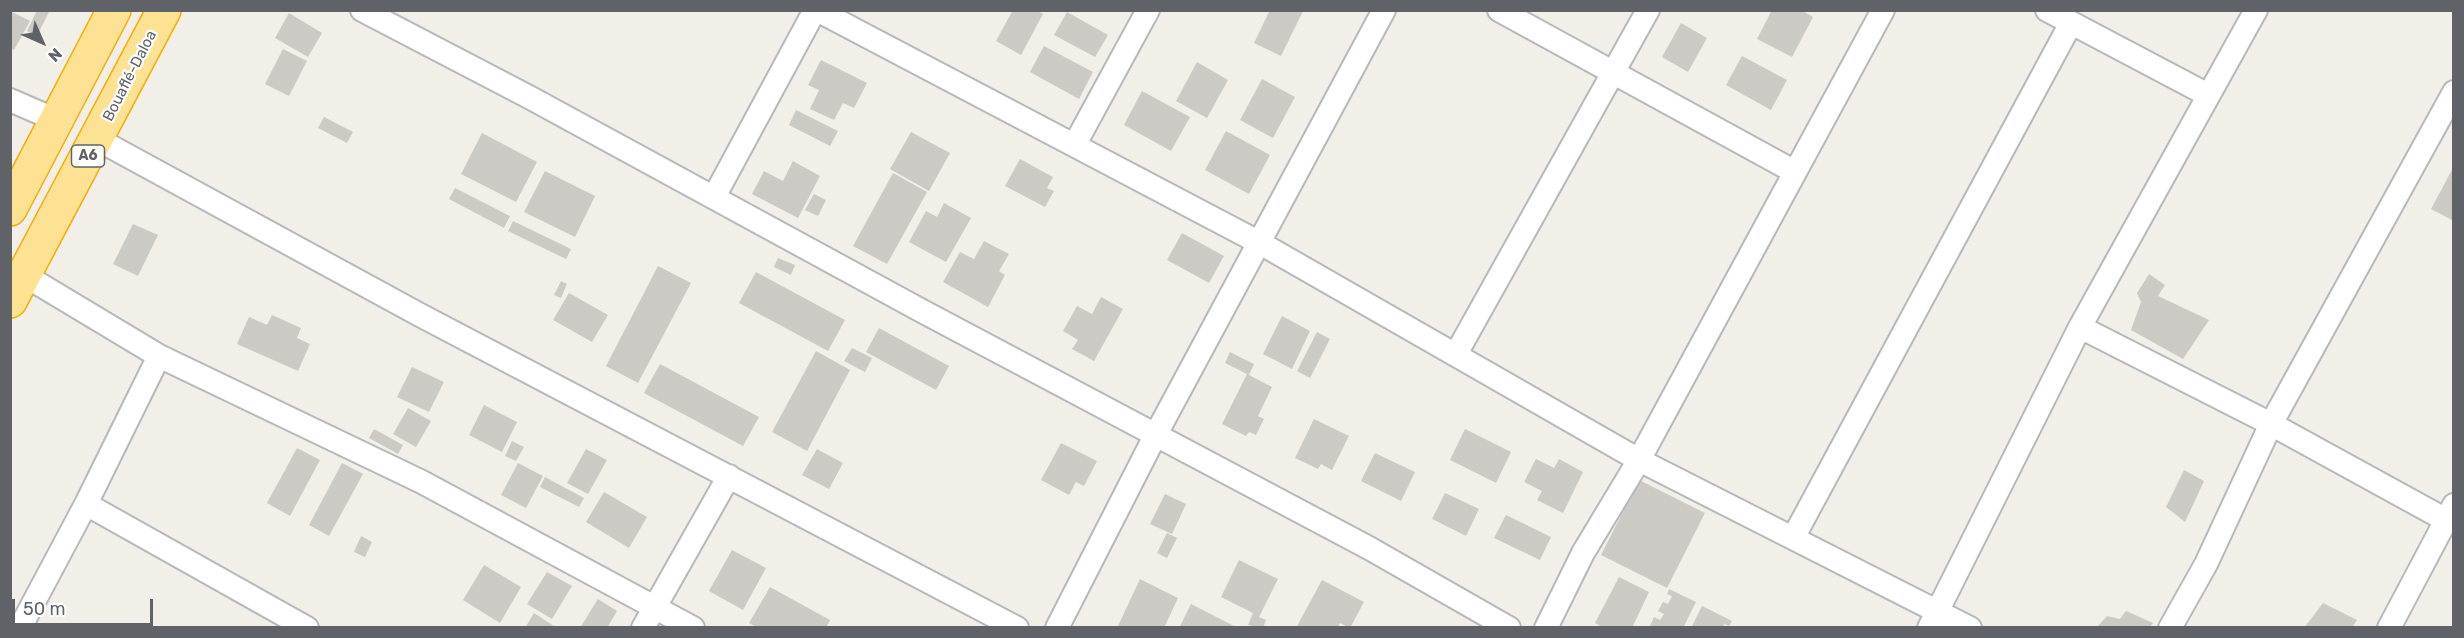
<!DOCTYPE html>
<meta charset="utf-8">
<style>
body{margin:0}
#map{position:relative;width:2464px;height:638px;overflow:hidden;background:#f1efe8;font-family:Rubik,sans-serif}
canvas{display:block}
.frame{position:absolute;inset:0;border:12px solid #5f6368;pointer-events:none}
.north{position:absolute;left:12px;top:12px;width:60px;height:60px;-webkit-text-stroke:4px #fff;paint-order:stroke;rotate:135deg;font-size:16px;font-weight:700;line-height:24px;text-align:center;color:#5f6368}
.north::after{content:'';display:block;margin:auto;width:21px;height:27px;background:#5f6368;clip-path:polygon(50% 0,100% 100%,50% 72%,0 100%)}
.scale{position:absolute;left:12px;top:599px;width:141px;height:27px;box-sizing:border-box;border:3px solid #5f6368;border-top:0;padding-left:8px;font-size:18px;line-height:21px;white-space:nowrap;color:#5f6368;-webkit-text-stroke:4px #fff;paint-order:stroke}
</style>
<div id="map">
<canvas width="2464" height="638"></canvas>
<div class="frame"></div>
<div class="north">N</div>
<div class="scale">50 m</div>
</div>
<script>
const ctx = document.querySelector('canvas').getContext('2d');
ctx.lineJoin = 'round';
function fillPath(path, color) { ctx.fillStyle = color; ctx.fill(path, 'evenodd'); }
const shape = rows => new Path2D(rows.map(r => 'M' + r).join(''));
function trace(path, color, width, dash) { ctx.strokeStyle = color; ctx.lineWidth = width; ctx.lineCap = dash ? 'butt' : 'round'; ctx.setLineDash(dash || []); ctx.stroke(path); }
function write(font, color, halo, rows, align = 'center') {
  ctx.font = font + ' Rubik,sans-serif'; ctx.lineWidth = 4.5; ctx.setLineDash([]); ctx.textBaseline = 'middle'; ctx.strokeStyle = halo; ctx.fillStyle = color; for (const [text, x, y, turn = 0] of rows) {
    ctx.save(); ctx.translate(x, y); ctx.rotate((+turn || 0) * Math.PI / 180); ctx.textAlign = isNaN(turn) ? turn : align; if (halo) ctx.strokeText(text, 0, 0); ctx.fillText(text, 0, 0); ctx.restore();
  }
}
fillPath(shape([
 [37,10,49,12,37,36,27,31],
 [1013,10,1036,10,1043,14,1021,55,996,41],
 [1270,10,1303,11,1281,56,1254,43],
 [1772,10,1801,10,1813,17,1792,57,1757,39],
 [10,11,30,21,14,50,10,48],
 [1067,12,1108,35,1095,57,1054,35],
 [289,13,322,33,308,57,275,38],
 [1681,23,1707,38,1688,72,1662,57],
 [1044,46,1093,72,1079,99,1030,72],
 [283,49,307,61,289,96,265,84],
 [1742,56,1787,80,1771,110,1726,85],
 [821,60,867,83,854,108,843,103,834,120,810,109,819,90,808,85],
 [1197,62,1228,80,1207,118,1176,101],
 [1262,79,1295,97,1273,138,1240,120],
 [1142,91,1190,117,1171,151,1124,125],
 [796,110,838,131,830,146,789,125],
 [324,117,353,132,347,143,318,128],
 [1226,131,1270,155,1249,194,1205,170],
 [911,132,950,153,929,191,890,169],
 [482,133,537,162,516,202,461,174],
 [1020,159,1053,177,1047,188,1054,191,1045,207,1005,186],
 [793,161,820,176,798,218,752,194,764,171,783,181],
 [2454,166,2454,221,2431,209],
 [545,171,595,196,575,237,524,212],
 [893,173,927,192,887,264,853,246],
 [455,188,510,216,504,228,449,199],
 [814,194,826,200,818,216,805,210],
 [944,203,971,218,946,262,909,242,926,211,937,217],
 [513,221,571,249,566,259,508,231],
 [133,224,158,235,138,276,113,264],
 [1182,233,1224,256,1209,283,1167,260],
 [984,241,1009,254,999,271,1005,275,988,307,943,282,960,252,974,259],
 [778,258,795,265,791,275,774,267],
 [658,266,691,283,638,383,606,366],
 [756,272,845,320,828,351,739,303],
 [2149,274,2165,285,2158,296,2209,320,2183,359,2131,330,2141,302,2137,293],
 [561,281,567,284,561,298,554,295],
 [569,293,608,315,592,342,553,320],
 [1101,297,1123,309,1094,361,1072,349,1078,340,1063,331,1077,306,1092,314],
 [272,315,301,328,297,338,310,344,298,371,237,344,249,317,267,325],
 [1282,316,1310,331,1292,369,1263,354],
 [879,328,949,366,936,390,866,352],
 [1317,332,1330,339,1310,378,1297,371],
 [852,348,872,358,865,372,844,361],
 [816,351,850,370,807,451,772,432],
 [1230,352,1254,364,1249,375,1272,387,1258,416,1264,419,1256,435,1249,432,1246,436,1222,424,1247,374,1225,363],
 [660,364,759,417,743,446,644,393],
 [412,367,444,382,429,412,397,397],
 [484,405,517,422,502,452,469,435],
 [408,408,431,421,416,447,393,434],
 [1314,419,1349,436,1332,470,1321,464,1318,469,1295,458],
 [374,429,403,445,398,454,369,438],
 [1465,429,1511,452,1496,483,1450,460],
 [512,441,524,447,516,461,505,456],
 [1061,443,1097,461,1084,486,1076,482,1069,495,1041,480],
 [297,448,320,460,290,516,267,503],
 [586,449,607,460,588,494,567,483],
 [817,449,843,463,829,489,802,475],
 [1375,453,1415,472,1401,501,1361,481],
 [1536,459,1554,468,1559,459,1583,472,1563,513,1537,500,1542,491,1524,482],
 [342,463,363,474,329,536,309,525],
 [518,463,543,476,526,508,501,495],
 [2184,470,2204,481,2185,522,2166,507],
 [545,477,584,498,579,507,540,487],
 [1639,480,1705,513,1667,588,1601,555],
 [604,492,647,517,629,548,586,522],
 [1445,493,1479,509,1466,536,1432,519],
 [1165,494,1186,504,1172,534,1150,524],
 [1506,515,1551,537,1540,560,1494,538],
 [1167,533,1177,538,1167,558,1157,553],
 [361,536,372,542,365,557,354,552],
 [732,550,766,568,743,610,709,591],
 [1239,560,1278,579,1259,617,1266,620,1263,628,1248,625,1253,613,1221,597],
 [484,565,521,587,500,623,463,600],
 [547,572,572,586,552,619,527,604],
 [1619,577,1649,592,1632,628,1604,628,1595,623],
 [1140,579,1178,598,1164,628,1117,628],
 [1322,580,1364,602,1350,628,1340,623,1337,628,1296,628],
 [770,587,830,620,826,628,758,628,749,623],
 [1669,589,1696,602,1683,628,1649,628,1654,617,1660,620,1664,614,1658,611,1663,602,1668,604,1672,596,1667,594],
 [598,599,617,611,607,628,580,628],
 [2323,603,2357,620,2352,628,2304,628],
 [1191,604,1238,628,1179,628],
 [1702,606,1732,621,1729,626,1724,624,1723,628,1691,628],
 [2126,611,2153,623,2149,628,2096,628,2107,616,2120,619],
 [534,613,557,628,525,628]
]), '#cccac5');
const street = shape([
 [362,10,529,97,922,311,1369,548,1509,628],
 [817,10,1260,243,1639,460,1970,628],
 [1499,10,1795,172],
 [2047,10,2208,95],
 [10,100,56,120],
 [97,139,420,315,1017,628],
 [1075,144,1148,10],
 [714,197,815,10],
 [24,275,159,356,422,482,693,628],
 [2080,327,2271,424,2446,520],
 [1456,354,1648,10],
 [86,504,307,628],
 [1793,538,2071,23],
 [20,628,86,504,159,356],
 [643,628,729,476],
 [1057,628,1155,436,1384,10],
 [1546,628,1583,553,1639,460,1883,10],
 [1929,628,2080,327,2256,10],
 [2170,628,2206,564,2271,424,2454,92],
 [2389,628,2454,505]
]);
const highway = shape([
 [10,209,114,10],
 [10,301,164,10]
]);
trace(street, '#b5b8bc', 26);
trace(highway, '#f9ab00', 36);
trace(street, '#fff', 22);
trace(highway, '#fde293', 33);
for (const [x, y, w] of [
 [88,156,33]
]) { const box = new Path2D(); box.roundRect(x - w / 2, y - 11, w, 22, 4.5); ctx.fillStyle = '#fff'; ctx.fill(box); trace(box, '#5f6368', 1.5); }
write('bold 14px', '#5f6368', null, [
 ["A6",88,156]
]);
write('15px', '#5f6368', '#fff', [
 ["Bouaflé-Daloa",130,76,-63]
]);
</script>
